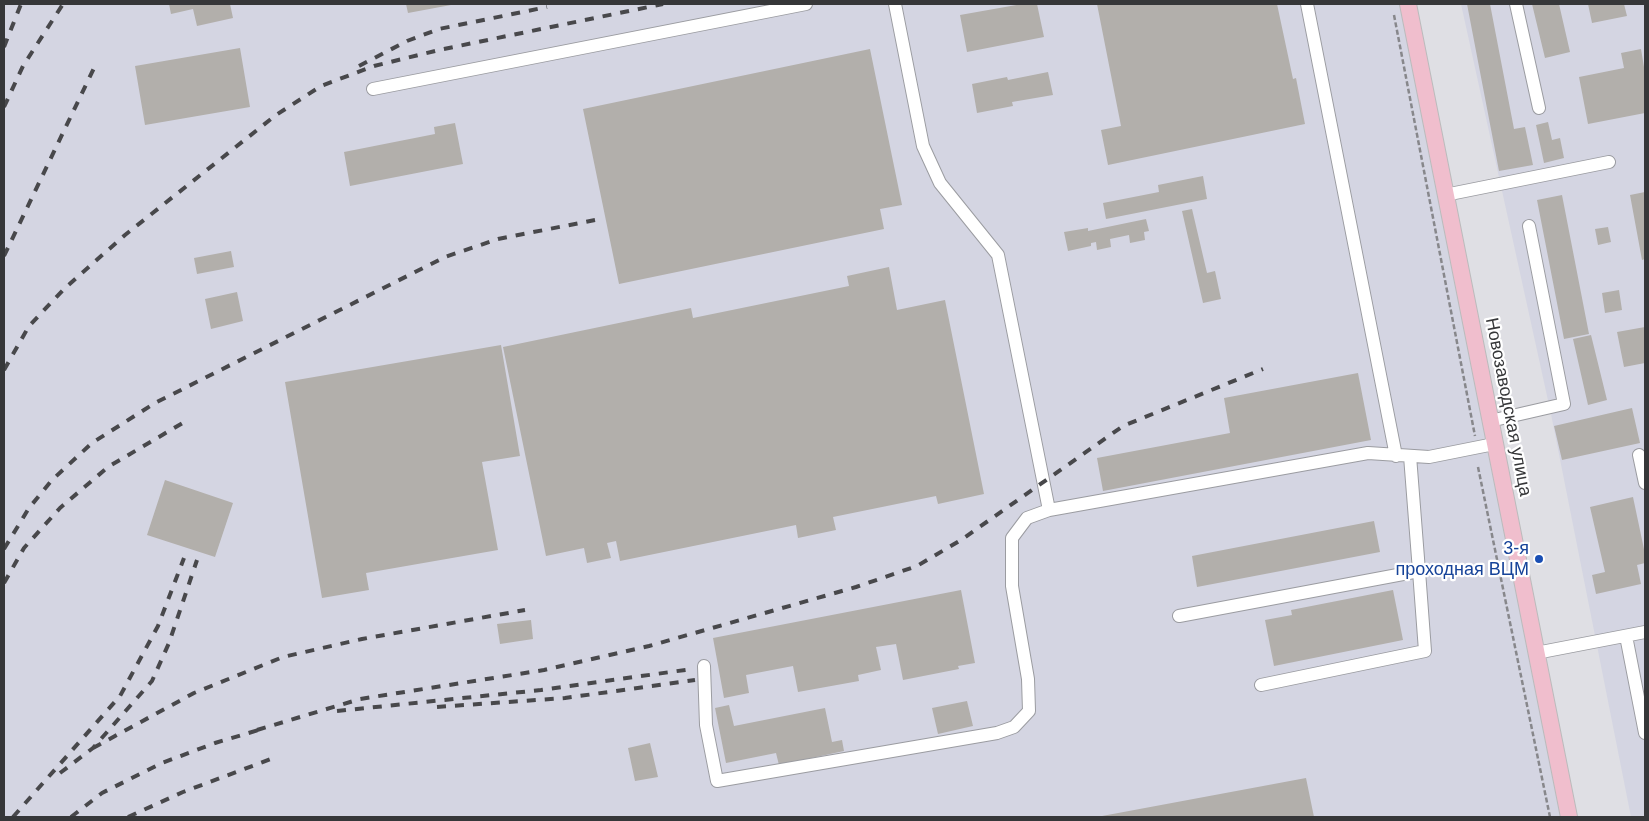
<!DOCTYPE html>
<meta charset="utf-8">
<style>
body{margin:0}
#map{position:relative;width:1649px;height:821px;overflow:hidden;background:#dfdfe4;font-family:Arial,sans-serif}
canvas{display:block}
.frame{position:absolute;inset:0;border:5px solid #363739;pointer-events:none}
</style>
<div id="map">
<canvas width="1649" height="821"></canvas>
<div class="frame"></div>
</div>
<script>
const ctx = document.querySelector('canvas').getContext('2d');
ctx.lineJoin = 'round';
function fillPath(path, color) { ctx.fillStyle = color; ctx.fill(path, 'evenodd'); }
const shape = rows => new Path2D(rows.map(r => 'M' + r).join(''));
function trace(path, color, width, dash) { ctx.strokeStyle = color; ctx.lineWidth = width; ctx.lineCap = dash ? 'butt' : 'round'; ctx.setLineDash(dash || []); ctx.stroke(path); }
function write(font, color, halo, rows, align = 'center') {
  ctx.font = font + ' Arial,sans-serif'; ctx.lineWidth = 4.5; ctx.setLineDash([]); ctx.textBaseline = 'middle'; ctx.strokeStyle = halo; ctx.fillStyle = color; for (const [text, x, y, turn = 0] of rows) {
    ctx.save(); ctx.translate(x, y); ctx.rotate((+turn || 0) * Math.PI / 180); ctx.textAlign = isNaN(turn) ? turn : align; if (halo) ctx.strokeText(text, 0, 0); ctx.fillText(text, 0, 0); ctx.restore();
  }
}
fillPath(shape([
 [4,4,1408,4,1569,817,4,817],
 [1461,4,1645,4,1645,817,1631,817,1551,414]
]), '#d4d5e2');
fillPath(shape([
 [169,4,230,4,233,18,197,26,193,9,171,14],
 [406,4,451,4,451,5,408,13],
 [1022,4,1037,4,1044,37,967,52,960,15],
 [1097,4,1277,4,1293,79,1296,78,1305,124,1108,165,1101,130,1121,126],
 [1467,4,1490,4,1514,129,1525,127,1533,165,1499,171],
 [1532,4,1559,4,1570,52,1545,58],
 [1588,4,1624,4,1627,16,1592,23],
 [240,48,250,107,145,125,135,66],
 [870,49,902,205,880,209,884,229,619,284,583,109],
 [1641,49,1645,73,1645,113,1588,124,1579,77,1624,68,1621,53],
 [1048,72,1053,95,1012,102,1013,106,977,113,972,84,1007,77,1008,80],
 [1548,122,1552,140,1560,138,1564,158,1544,163,1536,125],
 [455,123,463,164,350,186,344,152,435,134,434,127],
 [1203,176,1207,199,1106,219,1103,203,1159,192,1158,185],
 [1645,192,1645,259,1642,260,1630,195],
 [1562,195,1589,334,1564,339,1537,200],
 [1192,209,1207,273,1215,271,1221,299,1203,303,1182,211],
 [1146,219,1149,231,1144,232,1145,240,1130,243,1129,235,1110,239,1111,247,1097,250,1096,242,1091,243,1091,246,1068,251,1064,232,1088,228,1088,231],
 [1608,227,1611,242,1598,245,1595,229],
 [231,251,234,267,197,274,194,258],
 [889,267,897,310,945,300,984,494,938,504,936,496,833,517,836,530,798,538,796,525,620,561,616,541,607,543,611,558,587,563,584,548,546,556,503,347,691,308,693,318,849,286,847,276],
 [1619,290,1622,310,1605,313,1602,293],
 [237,292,243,321,211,329,205,299],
 [1645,327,1645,363,1624,367,1617,332],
 [1591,335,1607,400,1588,405,1573,339],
 [501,345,520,456,482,462,498,550,366,573,369,590,322,598,285,382],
 [1358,373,1371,440,1103,491,1097,458,1230,433,1224,398],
 [1632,408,1640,443,1562,460,1554,426],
 [165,480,233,503,215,557,147,535],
 [1633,497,1645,554,1645,563,1637,565,1641,584,1596,594,1592,575,1605,572,1590,507],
 [1374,521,1380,552,1197,587,1192,556],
 [961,590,975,663,958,666,959,669,903,680,896,644,876,647,881,670,858,675,859,681,798,692,793,666,746,675,749,693,724,698,713,638],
 [1393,590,1403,640,1274,666,1265,620,1292,615,1291,610],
 [531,620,533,639,500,644,497,624],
 [967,701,973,726,938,734,932,708],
 [729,705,734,726,825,708,832,742,842,740,844,751,779,765,776,753,726,763,715,708],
 [650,743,658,777,635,781,628,748],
 [1306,778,1314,817,1103,817,1102,816]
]), '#b2afab');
const minor = shape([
 [895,4,923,146,940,183,998,255,1049,510],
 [1307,4,1396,456],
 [1516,4,1539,108],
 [373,89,806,4],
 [1445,195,1609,162],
 [1490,421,1564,404,1529,226],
 [1639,455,1645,483],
 [1179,616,1419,571,1410,456],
 [1626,636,1645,733],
 [1536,653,1645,632],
 [704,666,706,725,717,781,997,733,1014,727,1029,711,1028,679,1012,586,1012,538,1027,518,1049,510,1368,453,1429,457,1494,444],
 [1261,685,1425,651,1419,571]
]);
const major = shape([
 [1408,4,1569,817]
]);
trace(minor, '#9b9ca1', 14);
trace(major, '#bbbbbc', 18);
trace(shape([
 [1394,15,1475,436],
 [1478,467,1550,817]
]), '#87878b', 2.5, [5, 2.5]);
trace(minor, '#fff', 12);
trace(major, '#f0becd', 16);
trace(shape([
 [4,47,21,4],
 [359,66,407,41,439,29,547,7],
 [4,107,23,66,63,4],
 [4,256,94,68],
 [4,370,29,326,65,288,125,235,276,115,321,86,374,66,439,50,663,4],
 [4,549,29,508,52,480,92,443,155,403,445,257,498,239,595,220],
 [4,583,24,548,60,508,108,467,186,421],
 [437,707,565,698,695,680],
 [337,711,541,690,692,669],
 [257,730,360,699,544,670,649,646,856,587,917,566,961,540,1123,426,1263,369],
 [93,748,194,693,283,657,362,639,525,610],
 [60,773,93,748,152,681,169,643,197,560],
 [13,817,120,696,158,626,184,558],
 [71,817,102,793,162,763,215,743,262,729],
 [128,817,183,792,271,759]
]), '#48484b', 4, [9, 9]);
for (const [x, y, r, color] of [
 [1539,559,5,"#1a4fb4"]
]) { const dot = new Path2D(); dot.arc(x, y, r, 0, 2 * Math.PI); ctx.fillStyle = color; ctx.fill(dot); trace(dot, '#fff', 2); }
write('18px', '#363739', '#fff', [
 ["Новозаводская улица",1508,407,79]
]);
write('18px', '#164399', '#fff', [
 ["3-я",1529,549],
 ["проходная ВЦМ",1529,570]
], 'right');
</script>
